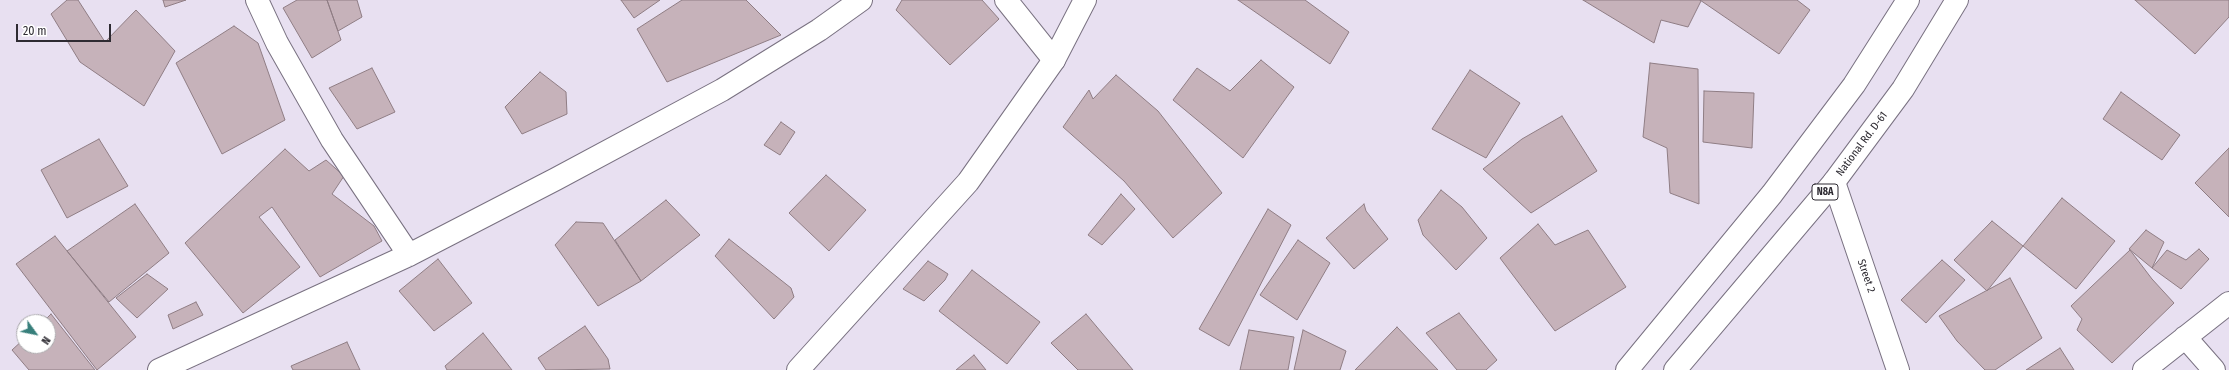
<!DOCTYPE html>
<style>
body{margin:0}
#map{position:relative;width:2229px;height:370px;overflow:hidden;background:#e8e0f1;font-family:"Fira Sans Condensed",sans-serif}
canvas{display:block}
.north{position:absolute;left:16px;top:314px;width:40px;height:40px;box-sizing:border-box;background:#fff;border:1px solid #abaaad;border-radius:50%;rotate:123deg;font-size:11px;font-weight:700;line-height:16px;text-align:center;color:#2e2b32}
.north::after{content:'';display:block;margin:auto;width:14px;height:18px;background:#377f7b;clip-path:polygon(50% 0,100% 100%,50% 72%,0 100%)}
.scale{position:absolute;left:16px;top:24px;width:95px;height:18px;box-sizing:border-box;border:2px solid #2e2b32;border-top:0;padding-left:5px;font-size:12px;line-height:14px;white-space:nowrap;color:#2e2b32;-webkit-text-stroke:3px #fff;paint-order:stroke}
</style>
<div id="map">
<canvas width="2229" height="370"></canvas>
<div class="north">N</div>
<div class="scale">20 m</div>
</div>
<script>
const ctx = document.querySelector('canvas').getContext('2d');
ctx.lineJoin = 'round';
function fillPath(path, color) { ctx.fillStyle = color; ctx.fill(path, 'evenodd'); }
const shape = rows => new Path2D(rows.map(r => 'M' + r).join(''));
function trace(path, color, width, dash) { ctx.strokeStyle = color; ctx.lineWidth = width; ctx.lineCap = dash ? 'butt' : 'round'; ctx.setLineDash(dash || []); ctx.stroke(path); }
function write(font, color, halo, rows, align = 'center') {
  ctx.font = font + ' "Fira Sans Condensed",sans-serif'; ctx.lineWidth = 3; ctx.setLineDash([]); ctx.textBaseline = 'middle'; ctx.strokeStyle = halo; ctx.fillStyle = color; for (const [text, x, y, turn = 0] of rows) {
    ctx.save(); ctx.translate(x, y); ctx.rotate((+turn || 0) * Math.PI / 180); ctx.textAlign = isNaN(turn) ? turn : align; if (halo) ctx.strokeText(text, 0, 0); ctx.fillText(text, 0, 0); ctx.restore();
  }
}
const building = shape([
 [67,0,78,0,105,42,136,10,175,51,144,106,80,62,51,14,67,0],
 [163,0,186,0,165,7,163,0],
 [297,0,327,0,341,40,312,58,283,8,297,0],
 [327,0,357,0,362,17,338,31,327,0],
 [621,0,660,0,634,18,621,0],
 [682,0,746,0,781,35,667,82,637,29,682,0],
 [902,0,982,0,999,19,950,65,896,10,902,0],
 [1238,0,1305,0,1349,32,1330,64,1238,0],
 [1583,0,1700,0,1701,1,1688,27,1661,20,1654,43,1583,0],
 [1700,0,1797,0,1810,10,1779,54,1700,0],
 [2135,0,2229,0,2229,17,2195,54,2135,0],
 [234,26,258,43,285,120,222,154,176,63,234,26],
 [1261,60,1294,87,1243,158,1173,100,1197,68,1230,91,1261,60],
 [1650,63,1698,69,1699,204,1670,193,1667,148,1643,137,1650,63],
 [372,68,395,112,357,129,329,88,372,68],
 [1470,70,1520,103,1486,158,1432,129,1470,70],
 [540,72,566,92,567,114,522,134,505,107,540,72],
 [1116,75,1158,111,1222,193,1173,238,1124,181,1063,127,1089,90,1093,99,1116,75],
 [1704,91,1754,93,1752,148,1703,142,1704,91],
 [2121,92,2180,135,2162,160,2103,119,2121,92],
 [1562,116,1597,171,1531,213,1483,169,1522,139,1562,116],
 [781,122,795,132,780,155,764,145,781,122],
 [99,139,128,186,67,218,41,170,99,139],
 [2229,148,2229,217,2195,183,2229,148],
 [285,149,309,171,326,160,344,176,332,194,374,226,382,241,320,277,272,207,259,217,300,267,243,313,185,243,285,149],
 [826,175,866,210,829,251,789,213,826,175],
 [1441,190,1462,207,1487,238,1456,270,1423,235,1418,220,1441,190],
 [1121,194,1135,209,1102,245,1088,235,1121,194],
 [2062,198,2115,241,2076,289,2023,246,2062,198],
 [666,200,700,235,641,281,615,240,666,200],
 [135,204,169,253,109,302,67,251,135,204],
 [1364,204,1366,211,1388,239,1354,269,1326,238,1364,204],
 [1268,209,1291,225,1229,346,1199,329,1268,209],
 [1992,221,2023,246,1987,291,1954,260,1992,221],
 [576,222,603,223,641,281,598,306,555,245,576,222],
 [1538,224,1555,245,1588,230,1626,287,1555,331,1500,258,1538,224],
 [2146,230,2164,242,2152,268,2129,249,2146,230],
 [55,236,136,337,97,370,16,264,55,236],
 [729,239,791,288,794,297,774,319,715,256,729,239],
 [1298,240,1330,263,1297,320,1260,295,1298,240],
 [2199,249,2209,259,2181,289,2152,268,2167,250,2186,260,2199,249],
 [2130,250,2152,279,2174,303,2112,363,2077,330,2082,319,2071,306,2130,250],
 [438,259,472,303,434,331,399,291,438,259],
 [1942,260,1965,280,1926,323,1901,300,1942,260],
 [928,261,948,274,945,280,924,301,903,289,928,261],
 [972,270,1040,322,1007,364,939,311,972,270],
 [147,274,168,289,137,318,116,298,147,274],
 [2010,278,2042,338,1995,370,1985,370,1957,341,1939,316,2010,278],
 [196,302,203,315,173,329,168,315,196,302],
 [1459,313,1497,360,1486,370,1457,370,1426,333,1459,313],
 [51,314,95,370,29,370,12,350,24,339,24,346,48,346,48,322,43,322,51,314],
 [1086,314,1133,370,1078,370,1051,343,1086,314],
 [585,326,608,359,610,369,546,370,538,358,585,326],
 [1397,327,1438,370,1355,370,1397,327],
 [1249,330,1294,337,1288,370,1240,370,1249,330],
 [1303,330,1346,351,1340,370,1294,370,1303,330],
 [483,333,512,370,447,370,445,366,483,333],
 [347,342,360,370,293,370,291,366,347,342],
 [2060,348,2074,370,2026,370,2060,348],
 [974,355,986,370,956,370,974,355]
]);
fillPath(building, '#c6b2ba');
trace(building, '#8f7d84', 1);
const street = shape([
 [257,0,277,43,332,140,409,255],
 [1006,0,1054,60],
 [1834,182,1898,370],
 [2185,337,2214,370],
 [159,370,409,255,556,179,722,90,819,30,861,0],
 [2144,370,2229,303]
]);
const secondary = shape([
 [798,370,968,182,1054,60,1085,0]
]);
const highway = shape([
 [1627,370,1772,194,1854,85,1908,0],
 [1675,370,1834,182,1903,89,1957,0]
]);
trace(street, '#797181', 24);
trace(secondary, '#797181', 24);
trace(highway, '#797181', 24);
trace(street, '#fff', 22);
trace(secondary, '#fff', 22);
trace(highway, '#fff', 22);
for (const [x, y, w] of [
 [1825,192,26]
]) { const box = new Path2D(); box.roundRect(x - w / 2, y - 8, w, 16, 3); ctx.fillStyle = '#fff'; ctx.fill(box); trace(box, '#2e2b32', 1); }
write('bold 10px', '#2e2b32', null, [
 ["N8A",1825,192]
]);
write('11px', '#2e2b32', '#fff', [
 ["National Rd. D-61",1862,144,-53],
 ["Street 2",1866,276,71]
]);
</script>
